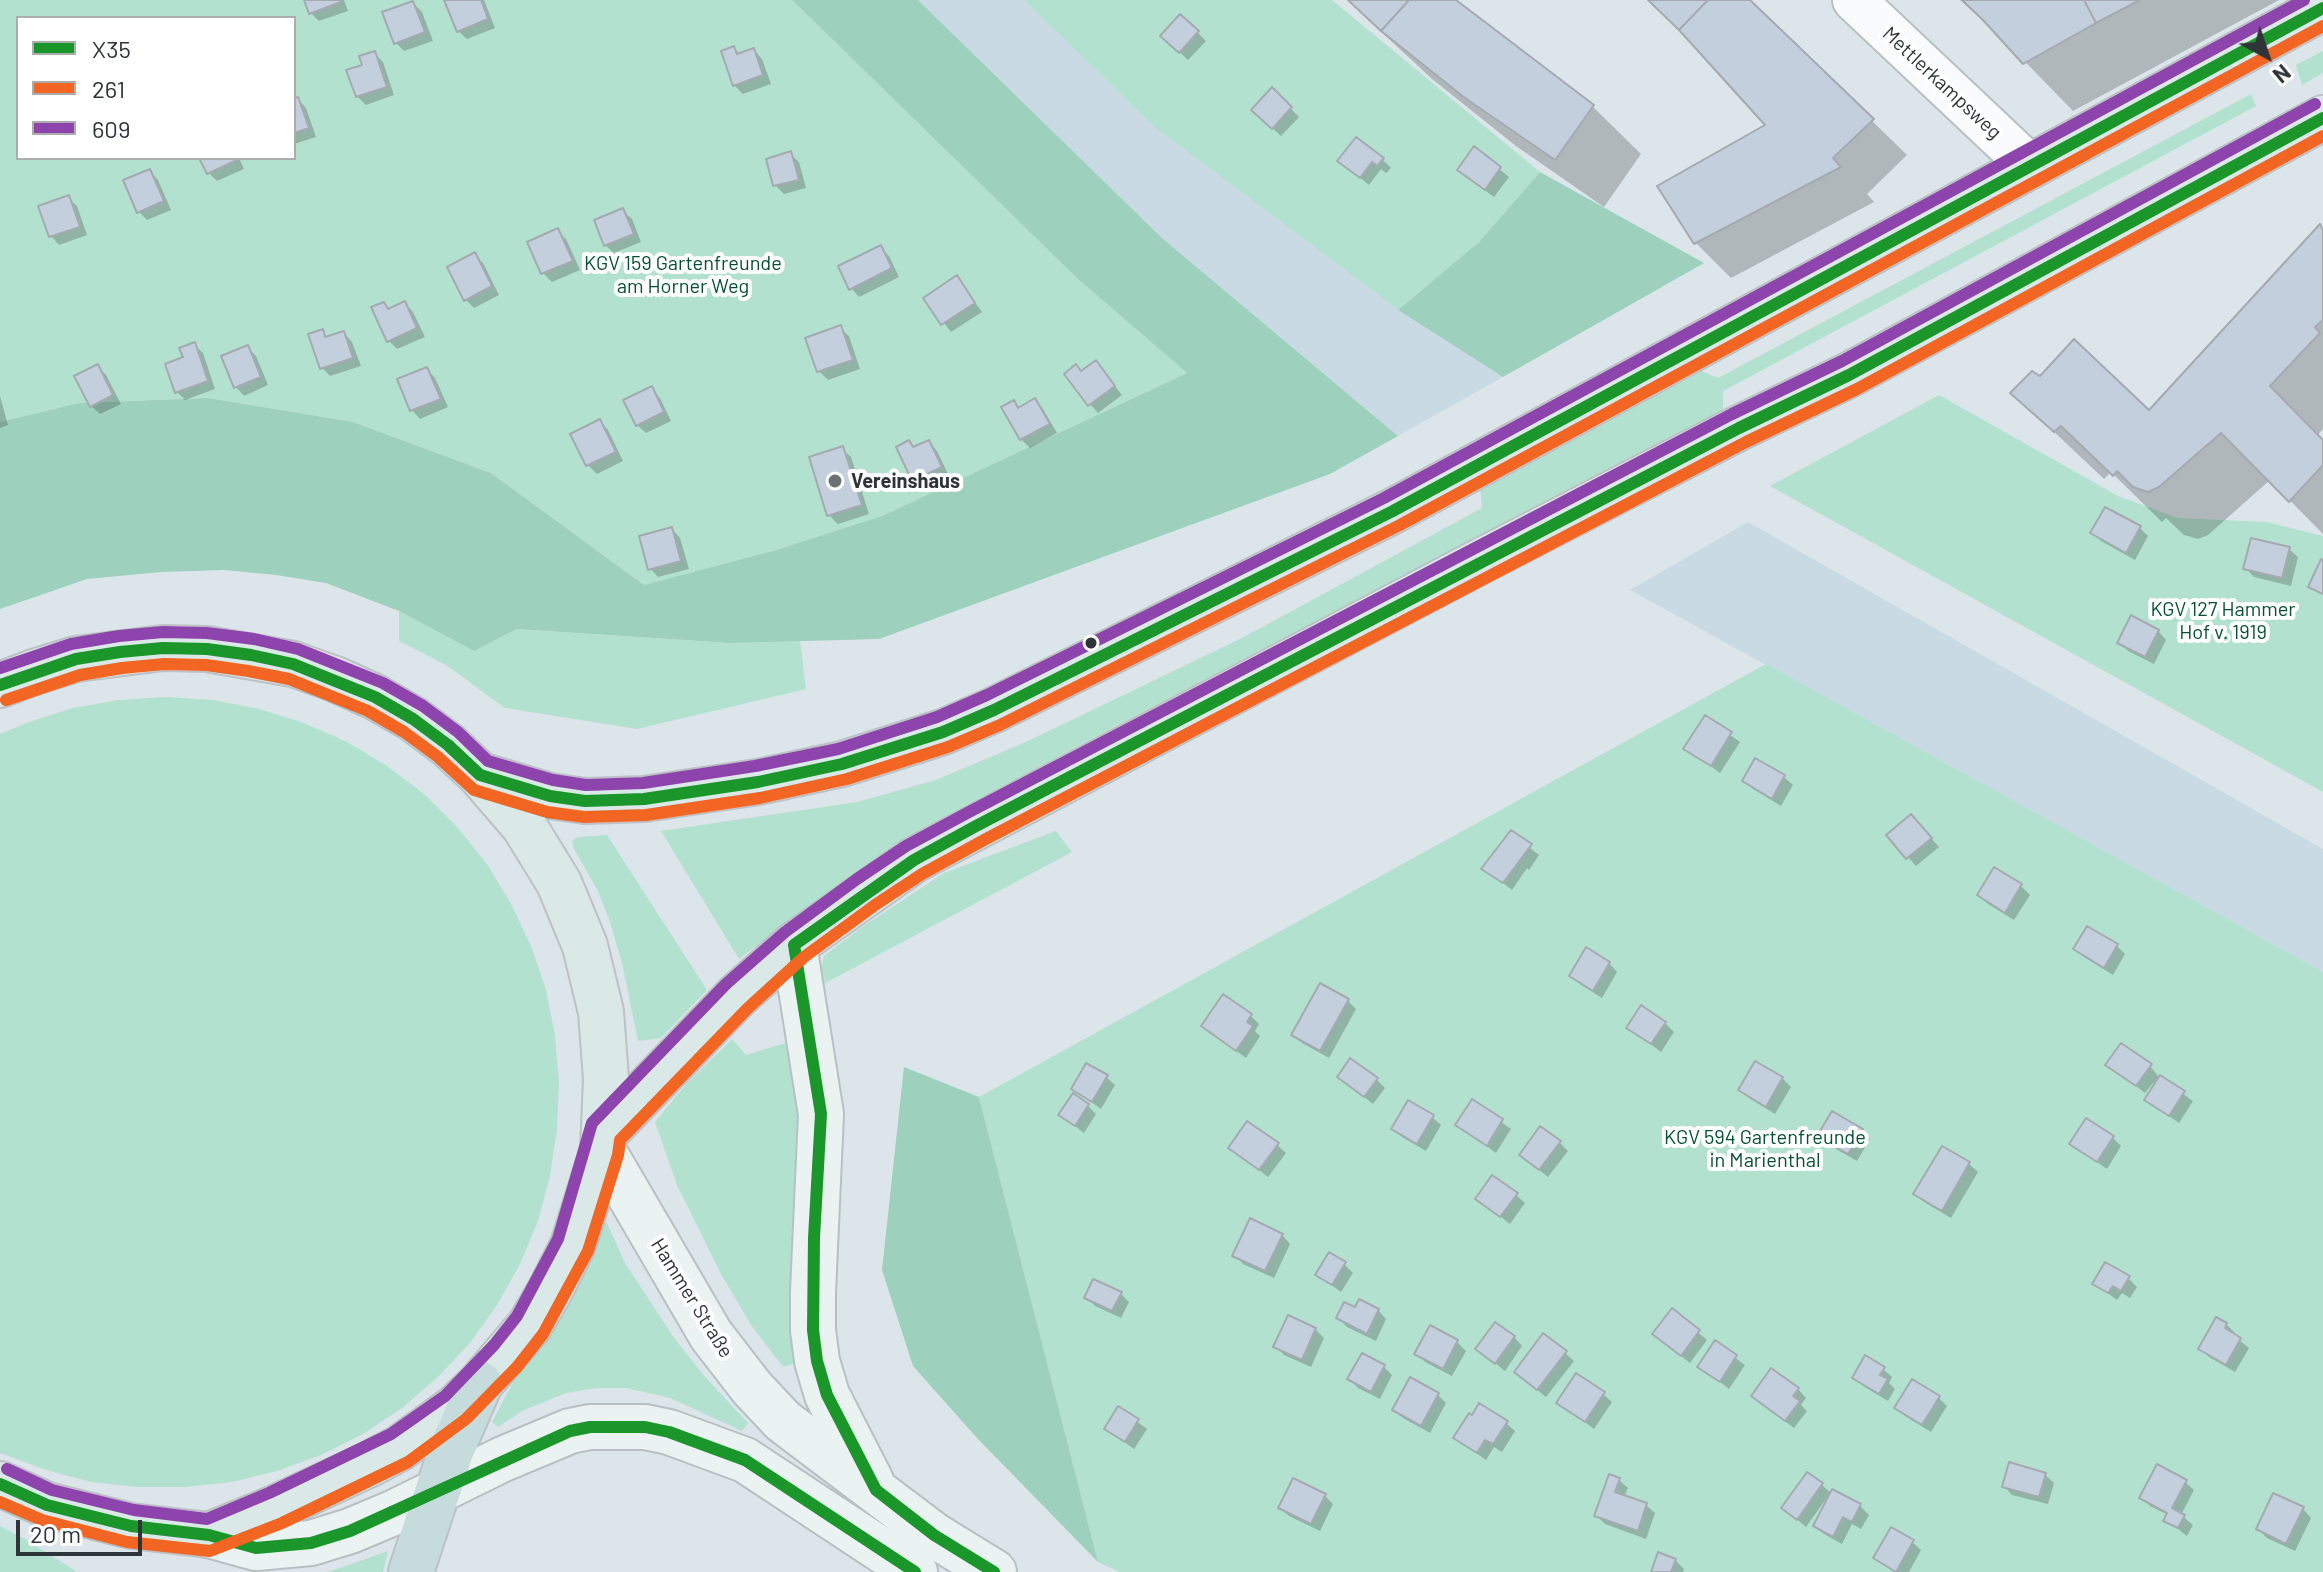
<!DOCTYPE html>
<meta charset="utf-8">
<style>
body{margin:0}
#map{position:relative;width:2323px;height:1572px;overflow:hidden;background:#dce5ea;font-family:Barlow,sans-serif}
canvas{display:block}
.legend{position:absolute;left:16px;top:16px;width:280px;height:144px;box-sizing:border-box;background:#fff;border:2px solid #abaeaf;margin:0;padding:10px 14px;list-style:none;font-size:24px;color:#2e3438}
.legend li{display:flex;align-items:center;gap:16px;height:40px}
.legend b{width:40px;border:2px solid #abaeaf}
.north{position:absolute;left:2227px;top:16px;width:80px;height:80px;-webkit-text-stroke:6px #fff;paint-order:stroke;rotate:140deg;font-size:22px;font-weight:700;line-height:32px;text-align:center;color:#2e3438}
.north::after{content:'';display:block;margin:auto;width:28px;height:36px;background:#2e3438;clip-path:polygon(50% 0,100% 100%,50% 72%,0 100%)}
.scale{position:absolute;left:16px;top:1520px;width:126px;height:36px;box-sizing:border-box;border:4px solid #2e3438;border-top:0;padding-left:10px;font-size:24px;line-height:28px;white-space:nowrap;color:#2e3438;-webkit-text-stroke:6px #fff;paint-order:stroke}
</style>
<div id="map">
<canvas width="2323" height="1572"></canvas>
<ul class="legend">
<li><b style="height:10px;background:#1a962b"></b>X35</li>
<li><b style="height:10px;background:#f26522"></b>261</li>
<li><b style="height:10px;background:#8e44ad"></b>609</li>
</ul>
<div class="north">N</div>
<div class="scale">20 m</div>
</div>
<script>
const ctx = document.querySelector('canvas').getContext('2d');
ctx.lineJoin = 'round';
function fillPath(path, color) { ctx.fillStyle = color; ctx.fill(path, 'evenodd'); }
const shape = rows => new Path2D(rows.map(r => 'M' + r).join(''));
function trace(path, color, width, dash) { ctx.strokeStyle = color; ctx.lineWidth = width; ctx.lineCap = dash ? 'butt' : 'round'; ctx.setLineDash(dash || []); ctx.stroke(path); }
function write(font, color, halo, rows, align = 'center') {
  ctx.font = font + ' Barlow,sans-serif'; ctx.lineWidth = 8; ctx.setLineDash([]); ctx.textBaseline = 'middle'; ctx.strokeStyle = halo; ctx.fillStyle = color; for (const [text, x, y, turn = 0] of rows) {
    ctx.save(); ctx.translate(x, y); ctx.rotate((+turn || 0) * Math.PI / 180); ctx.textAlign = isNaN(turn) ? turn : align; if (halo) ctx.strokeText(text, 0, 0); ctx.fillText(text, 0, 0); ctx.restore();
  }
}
fillPath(shape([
 [918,0,1024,0,1154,127,1398,310,1503,377,1398,436,1163,239],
 [1748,522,2323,849,2323,972,1630,590]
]), '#cadae4');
fillPath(shape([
 [0,0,792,0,1079,280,1187,373,882,516,776,550,644,585,491,473,353,422,208,398,79,403,0,422],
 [18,18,294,18,294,158,18,158],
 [1024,0,1332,0,1540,172,1479,242,1398,310,1154,127],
 [2323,51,2323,73,2302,85,2296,65],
 [2251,94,2256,106,1723,391,1723,411,1339,613,1104,732,945,818,823,896,739,959,661,831,857,802,936,780,1028,741,1242,638,1482,508,1480,486,1699,370,1718,378],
 [1939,395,2118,496,2178,518,2267,522,2323,536,2323,792,1770,486],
 [399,611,474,651,517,629,730,643,800,641,806,689,637,729,505,708,446,665,399,641],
 [1766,664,2323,972,2323,1572,1120,1572,1098,1562,979,1097],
 [166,697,213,700,259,709,304,723,347,742,387,766,424,794,457,827,487,864,511,904,531,946,546,990,555,1036,559,1083,557,1129,550,1176,538,1221,520,1264,497,1305,470,1343,438,1377,402,1408,363,1434,321,1455,277,1471,232,1482,185,1487,138,1487,91,1482,46,1470,0,1453,0,734,29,722,73,708,119,700],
 [1056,831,1072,852,816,988,824,956,862,927,944,873],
 [607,835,707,990,661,1038,638,1041,622,963,609,919,597,889,574,849,572,841,578,837],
 [732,1039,746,1055,792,1041,804,1096,801,1361,783,1367,751,1325,721,1274,677,1185,655,1122,687,1083],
 [597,1222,607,1223,625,1263,674,1338,707,1379,748,1423,742,1431,670,1398,626,1388,596,1388,566,1393,522,1411,498,1427,492,1422],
 [0,1526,25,1539,77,1572,0,1572],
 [388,1551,383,1572,326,1572,343,1567]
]), '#b3e1cf');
fillPath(shape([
 [792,0,918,0,1163,239,1398,436,1330,474,879,639,730,643,517,629,474,651,399,611,326,583,276,575,224,570,161,572,87,579,0,609,0,422,79,403,208,398,353,422,491,473,644,585,776,550,882,516,1187,373,1079,280],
 [1540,172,1704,263,1503,377,1398,310,1479,242],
 [904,1067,979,1097,1098,1562,977,1438,913,1366,882,1270]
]), '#9dd0bd');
fillPath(shape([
 [306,0,344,0,348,11,319,21,310,12],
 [448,0,484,0,495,28,467,39,458,31],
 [1347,0,1452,0,1592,106,1641,154,1604,207,1516,146,1432,79],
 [1649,0,1748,0,1907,155,1867,194,1874,202,1731,278,1696,243,1768,125,1689,38],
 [1960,0,2279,0,2073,111,2005,41],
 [413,3,422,12,433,41,404,51,396,43],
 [1180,16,1206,41,1188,60,1163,36],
 [734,48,741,55,754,50,762,59,771,84,743,94,734,85],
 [374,53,383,62,394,95,366,105,357,96,365,66],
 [1272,90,1299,117,1281,136,1253,110],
 [298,99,306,108,316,137,294,144,294,100],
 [1474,149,1509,177,1494,197,1468,178],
 [790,154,799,162,806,188,784,194,775,185],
 [201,158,239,158,244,169,217,181,208,172],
 [1382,159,1391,168,1386,173,1381,169,1369,185,1340,161],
 [150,171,158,180,171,210,147,220,139,212],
 [68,198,77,206,87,235,59,245,51,236],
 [623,211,632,219,641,242,614,253,605,245],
 [2323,230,2323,429,2317,436,2323,442,2323,534,2270,480,2208,535,2198,539,2184,535,2166,518,2162,522,2111,472,2104,479,2013,393,2040,379,2149,413],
 [557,231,566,239,580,270,552,282,543,273,530,243],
 [880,247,889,256,899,277,859,297,851,288],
 [474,255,483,263,499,295,474,308,466,300],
 [957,278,982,312,951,332,926,299],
 [405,303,413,312,425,337,397,349,389,341,384,304,390,310],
 [840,328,849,336,860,369,828,380,819,371],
 [322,332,329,338,344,333,352,342,361,366,330,376,322,368],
 [194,345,203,353,215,389,185,400,177,392,185,358],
 [247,347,256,356,268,385,244,396,236,387],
 [1096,363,1122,395,1098,413,1090,404,1082,373],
 [97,366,106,375,121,404,100,414,91,406],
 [427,369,435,378,448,407,420,419,412,410],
 [651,389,660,398,671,421,646,433,637,425],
 [0,396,8,425,0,428],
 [1034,401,1043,409,1057,433,1030,448,1021,439,1014,403,1020,409],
 [600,421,608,430,623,461,597,474,588,465],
 [929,442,937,451,949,476,922,488,914,480,909,443,915,449],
 [842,449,851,457,869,514,838,524,829,515],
 [2139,527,2148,536,2135,560,2101,541,2093,533],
 [672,529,680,538,689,569,658,577,650,568],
 [2289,549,2298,557,2291,586,2254,577,2246,568],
 [2158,631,2166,640,2154,664,2128,651,2120,642],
 [1706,718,1740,742,1720,773,1686,748],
 [1756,761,1784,777,1793,785,1781,806,1753,789,1744,781],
 [1919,825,1939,847,1916,866,1889,835],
 [1511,833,1539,855,1529,870,1527,868,1512,890,1484,868],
 [1995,870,2021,886,2030,895,2014,920,1988,904,1979,895],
 [2117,946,2125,954,2113,975,2084,957,2076,949],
 [1609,963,1617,972,1602,998,1580,984,1571,976],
 [1348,1001,1356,1009,1329,1058,1302,1043,1293,1035],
 [1251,1016,1259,1024,1255,1031,1260,1036,1246,1058,1203,1026],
 [1665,1023,1674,1032,1661,1052,1628,1027],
 [2108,1065,2150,1066,2158,1076,2193,1101,2179,1123,2146,1100,2156,1085,2153,1083,2145,1093],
 [1106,1077,1115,1085,1101,1109,1073,1089],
 [1339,1077,1376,1079,1385,1088,1373,1104],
 [1782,1078,1791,1087,1775,1114,1749,1098,1740,1090],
 [1473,1102,1511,1129,1496,1153,1458,1125],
 [1088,1106,1096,1114,1084,1133,1061,1115],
 [1432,1117,1441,1125,1426,1151,1402,1137,1394,1129],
 [1861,1130,1870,1139,1857,1161,1829,1145,1820,1136],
 [2113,1138,2121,1146,2107,1169,2072,1144],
 [1559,1142,1568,1151,1548,1177,1530,1163],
 [1277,1145,1286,1153,1268,1177,1231,1148],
 [1943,1148,1969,1164,1978,1172,1951,1218,1924,1202,1915,1194],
 [1516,1195,1525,1203,1510,1224,1478,1199],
 [1282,1235,1290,1244,1274,1278,1243,1264,1235,1255],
 [1344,1264,1353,1273,1341,1292,1318,1275],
 [2128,1278,2137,1287,2130,1298,2122,1293,2117,1300,2095,1284],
 [1120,1293,1129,1302,1121,1318,1095,1306,1087,1298],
 [1356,1310,1378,1310,1386,1319,1376,1341,1347,1327,1338,1318],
 [1672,1311,1707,1340,1690,1363,1663,1342],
 [2226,1324,2235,1333,2233,1335,2249,1348,2235,1372,2209,1357,2200,1348],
 [1431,1328,1457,1342,1466,1351,1452,1376,1425,1362,1417,1353],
 [1315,1329,1324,1338,1311,1367,1284,1355,1276,1346],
 [1514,1337,1522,1346,1505,1371,1478,1349],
 [1715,1343,1745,1365,1729,1389,1700,1366],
 [1565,1353,1574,1361,1546,1397,1525,1380],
 [1383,1366,1392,1375,1380,1399,1358,1388,1350,1379],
 [1883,1369,1892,1377,1889,1383,1895,1389,1888,1401,1863,1386,1854,1377],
 [1798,1389,1806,1398,1801,1405,1807,1411,1794,1428,1762,1404],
 [1437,1394,1446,1403,1430,1433,1403,1418,1394,1410],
 [1603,1394,1612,1402,1594,1429,1559,1403],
 [1939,1398,1947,1406,1931,1432,1905,1416,1897,1407],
 [1119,1408,1147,1429,1134,1449,1106,1429],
 [1506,1423,1515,1431,1502,1452,1494,1447,1486,1460,1455,1438],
 [2045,1475,2054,1483,2048,1504,2012,1495,2004,1486],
 [1619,1480,1628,1488,1624,1497,1646,1505,1655,1513,1646,1539,1605,1524,1597,1516],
 [2185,1482,2194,1490,2181,1515,2193,1525,2187,1536,2166,1520,2168,1515,2150,1506,2142,1497],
 [1822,1485,1832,1494,1833,1492,1860,1506,1869,1515,1861,1529,1852,1524,1842,1544,1824,1534,1815,1525,1829,1500,1826,1499,1806,1527,1784,1508],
 [1325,1496,1333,1504,1320,1531,1289,1516,1281,1508],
 [2303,1509,2311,1518,2295,1551,2267,1538,2258,1529],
 [1912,1542,1921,1550,1909,1572,1894,1572,1876,1558],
 [1675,1560,1684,1569,1683,1572,1653,1572]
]), '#0003');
const building = shape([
 [304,0,340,0,341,2,309,14,304,0],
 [444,0,481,0,488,19,457,32,444,0],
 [1348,0,1409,0,1381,31,1348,0],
 [1409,0,1456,0,1594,105,1555,160,1465,98,1381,31,1409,0],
 [1648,0,1708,0,1679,30,1648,0],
 [1708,0,1750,0,1874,119,1833,158,1841,167,1694,244,1657,186,1765,125,1679,30,1708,0],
 [1962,0,2084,0,2096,23,2023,64,1983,20,1962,0],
 [2084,0,2140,0,2096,23,2084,0],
 [413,1,425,32,394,44,382,12,413,1],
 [1180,14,1199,31,1179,53,1160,36,1180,14],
 [734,46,737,54,754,48,763,75,733,86,721,51,734,46],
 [375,51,387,87,356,97,346,70,362,65,359,56,375,51],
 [1272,87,1292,107,1272,129,1251,110,1272,87],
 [298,97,309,128,294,133,294,98,298,97],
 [1356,137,1384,158,1377,166,1372,162,1360,178,1337,161,1356,137],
 [1474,146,1501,167,1485,190,1457,170,1474,146],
 [791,151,799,180,773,186,766,159,791,151],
 [199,158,236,158,237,160,207,174,199,158],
 [150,169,164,201,137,213,123,180,150,169],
 [69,195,80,227,49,237,38,206,69,195],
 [623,208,634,234,604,246,594,220,623,208],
 [2320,224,2323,230,2323,320,2315,327,2320,333,2270,386,2323,440,2323,465,2289,502,2221,433,2159,487,2148,492,2133,487,2117,471,2113,476,2061,426,2054,432,2010,393,2032,371,2040,376,2074,339,2149,410,2320,224],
 [558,228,573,261,541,274,527,242,558,228],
 [881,245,892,268,849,290,838,266,881,245],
 [475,252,492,286,464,301,447,267,475,252],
 [957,275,975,303,941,325,923,298,957,275],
 [405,301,417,328,387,342,371,307,384,302,388,309,405,301],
 [841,325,853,360,817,372,805,338,841,325],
 [323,329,325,337,344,331,353,358,320,369,308,334,323,329],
 [195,342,208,381,175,393,165,364,183,357,179,348,195,342],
 [248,345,261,377,234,388,221,356,248,345],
 [1096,360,1115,386,1088,406,1064,374,1076,364,1081,371,1096,360],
 [98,364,113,395,90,407,74,376,98,364],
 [427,367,441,399,410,411,397,379,427,367],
 [652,386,664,412,636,426,623,400,652,386],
 [1035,398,1050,424,1020,440,1001,407,1014,400,1018,408,1035,398],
 [600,419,616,452,586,466,570,434,600,419],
 [909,440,913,447,929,440,942,467,912,481,896,447,909,440],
 [843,446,862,505,827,516,809,457,843,446],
 [2105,507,2141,526,2126,553,2090,533,2105,507],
 [672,527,681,561,648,570,639,536,672,527],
 [2251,538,2290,547,2282,578,2243,569,2251,538],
 [2321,559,2323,560,2323,594,2308,587,2321,559],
 [2131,615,2159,630,2145,657,2117,643,2131,615],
 [1705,715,1732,732,1711,766,1683,749,1705,715],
 [1755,758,1785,775,1772,799,1742,781,1755,758],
 [1911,814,1932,838,1906,859,1886,835,1911,814],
 [1511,830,1532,844,1503,883,1481,869,1511,830],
 [1994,867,2022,884,2005,913,1977,895,1994,867],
 [2087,926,2118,944,2104,968,2073,949,2087,926],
 [1586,947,1610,962,1593,991,1569,976,1586,947],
 [1320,983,1349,999,1320,1051,1291,1035,1320,983],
 [1223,994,1252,1014,1247,1022,1253,1026,1236,1051,1201,1026,1223,994],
 [1641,1005,1666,1022,1651,1044,1626,1028,1641,1005],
 [2121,1043,2152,1064,2136,1086,2105,1065,2121,1043],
 [1350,1058,1378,1078,1364,1097,1337,1077,1350,1058],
 [1755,1061,1783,1077,1766,1107,1738,1090,1755,1061],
 [1086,1063,1108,1075,1092,1102,1071,1089,1086,1063],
 [2160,1075,2185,1091,2169,1116,2144,1100,2160,1075],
 [1073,1093,1089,1104,1075,1126,1058,1115,1073,1093],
 [1472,1099,1503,1119,1487,1146,1455,1125,1472,1099],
 [1408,1100,1434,1115,1417,1144,1391,1129,1408,1100],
 [1832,1111,1863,1129,1848,1154,1817,1136,1832,1111],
 [2086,1118,2114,1136,2097,1162,2069,1144,2086,1118],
 [1247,1121,1279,1143,1259,1170,1228,1148,1247,1121],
 [1540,1126,1561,1141,1539,1170,1519,1155,1540,1126],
 [1942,1146,1970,1162,1942,1211,1913,1194,1942,1146],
 [1492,1175,1518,1193,1500,1217,1475,1199,1492,1175],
 [1250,1218,1283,1234,1265,1271,1232,1256,1250,1218],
 [1329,1252,1346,1262,1332,1285,1315,1275,1329,1252],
 [2105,1262,2130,1276,2121,1291,2113,1286,2108,1293,2092,1284,2105,1262],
 [1093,1279,1122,1292,1112,1311,1084,1298,1093,1279],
 [1359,1299,1379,1309,1367,1334,1336,1318,1344,1302,1355,1307,1359,1299],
 [1672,1308,1700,1330,1681,1356,1652,1334,1672,1308],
 [1288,1315,1316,1328,1302,1360,1273,1347,1288,1315],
 [2216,1317,2227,1323,2225,1328,2241,1338,2226,1365,2198,1349,2216,1317],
 [1495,1322,1515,1336,1495,1364,1475,1349,1495,1322],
 [1430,1325,1458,1340,1443,1369,1414,1354,1430,1325],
 [1543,1333,1567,1351,1537,1390,1514,1372,1543,1333],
 [1715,1340,1737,1355,1720,1382,1697,1367,1715,1340],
 [1362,1353,1385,1365,1371,1392,1347,1379,1362,1353],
 [1865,1355,1885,1367,1880,1375,1888,1379,1879,1394,1852,1378,1865,1355],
 [1771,1368,1799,1388,1793,1396,1800,1401,1785,1421,1751,1396,1771,1368],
 [1576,1373,1605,1392,1585,1422,1556,1403,1576,1373],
 [1410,1377,1439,1393,1421,1426,1392,1410,1410,1377],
 [1912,1379,1940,1396,1922,1425,1894,1408,1912,1379],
 [1479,1403,1508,1421,1493,1444,1485,1440,1477,1453,1453,1438,1469,1413,1472,1415,1479,1403],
 [1118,1406,1139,1419,1125,1442,1104,1429,1118,1406],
 [2009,1462,2046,1473,2039,1497,2002,1487,2009,1462],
 [2157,1464,2187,1480,2172,1508,2185,1515,2178,1528,2163,1521,2167,1513,2139,1498,2157,1464],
 [1807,1472,1823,1483,1797,1520,1781,1508,1807,1472],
 [1609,1474,1620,1478,1615,1492,1647,1503,1638,1531,1594,1516,1609,1474],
 [1293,1478,1326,1494,1311,1524,1278,1508,1293,1478],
 [1832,1489,1861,1504,1852,1522,1843,1517,1833,1537,1813,1526,1832,1489],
 [2273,1493,2304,1507,2286,1544,2256,1529,2273,1493],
 [1891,1527,1914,1540,1896,1572,1873,1558,1891,1527],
 [1658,1552,1676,1559,1671,1572,1651,1572,1658,1552]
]);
fillPath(building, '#c4cfde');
trace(building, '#a4aaaf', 2);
const street = shape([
 [1854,0,2030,166]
]);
const secondary = shape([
 [794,945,821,1114,813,1292,813,1330,817,1361,827,1395,871,1481],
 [603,1150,711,1335,752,1388,783,1421,934,1535,994,1572],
 [209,1535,256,1548,311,1543,350,1531,393,1513,503,1459,570,1431,590,1427,645,1427,669,1432,745,1460,915,1572]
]);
const primary = shape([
 [0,685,34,672,76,659,163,648,207,649,293,664,335,679,375,697,413,719,448,745,480,775,524,826,559,883,585,946,601,1012,606,1079,603,1150,573,1245,550,1291,530,1325,480,1384,455,1408,400,1448,370,1464,275,1508,209,1535,131,1526,47,1505,0,1484],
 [480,775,550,796,585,801,644,799,758,782,842,764,943,732,994,710,1391,512,2323,8],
 [605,1133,737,996,794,945,914,860,1475,564,1739,428,1849,375,2323,118]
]);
const highway = shape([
 [411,1572,451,1451,480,1384]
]);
trace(street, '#b9c0c4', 46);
trace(secondary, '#b9c0c4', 48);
trace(primary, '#bdc1c5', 48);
trace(highway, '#bdc1c5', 48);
trace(street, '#fafbfc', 42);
trace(secondary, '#eaf2f2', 44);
trace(primary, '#dbe8e8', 44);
trace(highway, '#c6dbdc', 44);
trace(shape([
 [0,685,76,659,120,652,163,648,207,649,251,655,293,664,375,697,413,719,448,745,480,775,550,796,585,801,644,799,758,782,842,764,943,732,994,710,1391,512,2323,8],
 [0,1484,47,1505,131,1526,209,1535,256,1548,311,1543,350,1531,570,1431,590,1427,645,1427,669,1432,745,1460,915,1572],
 [994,1572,934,1535,876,1490,827,1395,817,1361,813,1330,814,1238,821,1114,794,945,914,860,976,826,1739,428,1849,375,2323,118]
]), '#1a962b', 12);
trace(shape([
 [6,700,80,675,122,668,164,664,206,665,248,671,289,679,368,711,404,732,438,757,474,790,547,812,584,817,646,815,760,798,847,779,948,747,1000,725,1398,526,2323,26],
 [0,1502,42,1520,127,1542,210,1551,282,1523,408,1462,466,1419,517,1367,543,1334,588,1251,618,1155,620,1140,748,1008,804,957,875,905,922,874,984,840,1746,442,1857,389,2323,136]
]), '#f26522', 12);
trace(shape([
 [0,668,71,644,119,636,163,632,207,633,254,639,298,649,383,683,423,706,458,732,488,761,553,780,586,785,643,783,755,766,838,749,937,717,987,695,1384,498,2304,0],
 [7,1469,52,1490,134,1510,207,1519,269,1493,391,1434,445,1396,494,1345,517,1316,558,1239,592,1123,726,984,785,932,857,879,906,846,969,812,1732,414,1842,361,2315,104]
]), '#8e44ad', 12);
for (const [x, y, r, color] of [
 [835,481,8,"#6b7276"],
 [1091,643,7,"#2e3438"]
]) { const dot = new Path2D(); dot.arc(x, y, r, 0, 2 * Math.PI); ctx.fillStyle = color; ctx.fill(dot); trace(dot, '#fff', 3); }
write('20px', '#2e3438', '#fff', [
 ["Mettlerkampsweg",1942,83,43],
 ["Hammer Straße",692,1298,58]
]);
write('20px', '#075036', '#fff', [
 ["KGV 159 Gartenfreunde",683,263],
 ["am Horner Weg",683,286],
 ["KGV 127 Hammer",2223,609],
 ["Hof v. 1919",2223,632],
 ["KGV 594 Gartenfreunde",1765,1137],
 ["in Marienthal",1765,1160]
]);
write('bold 20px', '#2e3438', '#fff', [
 ["Vereinshaus",851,481]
], 'left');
</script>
